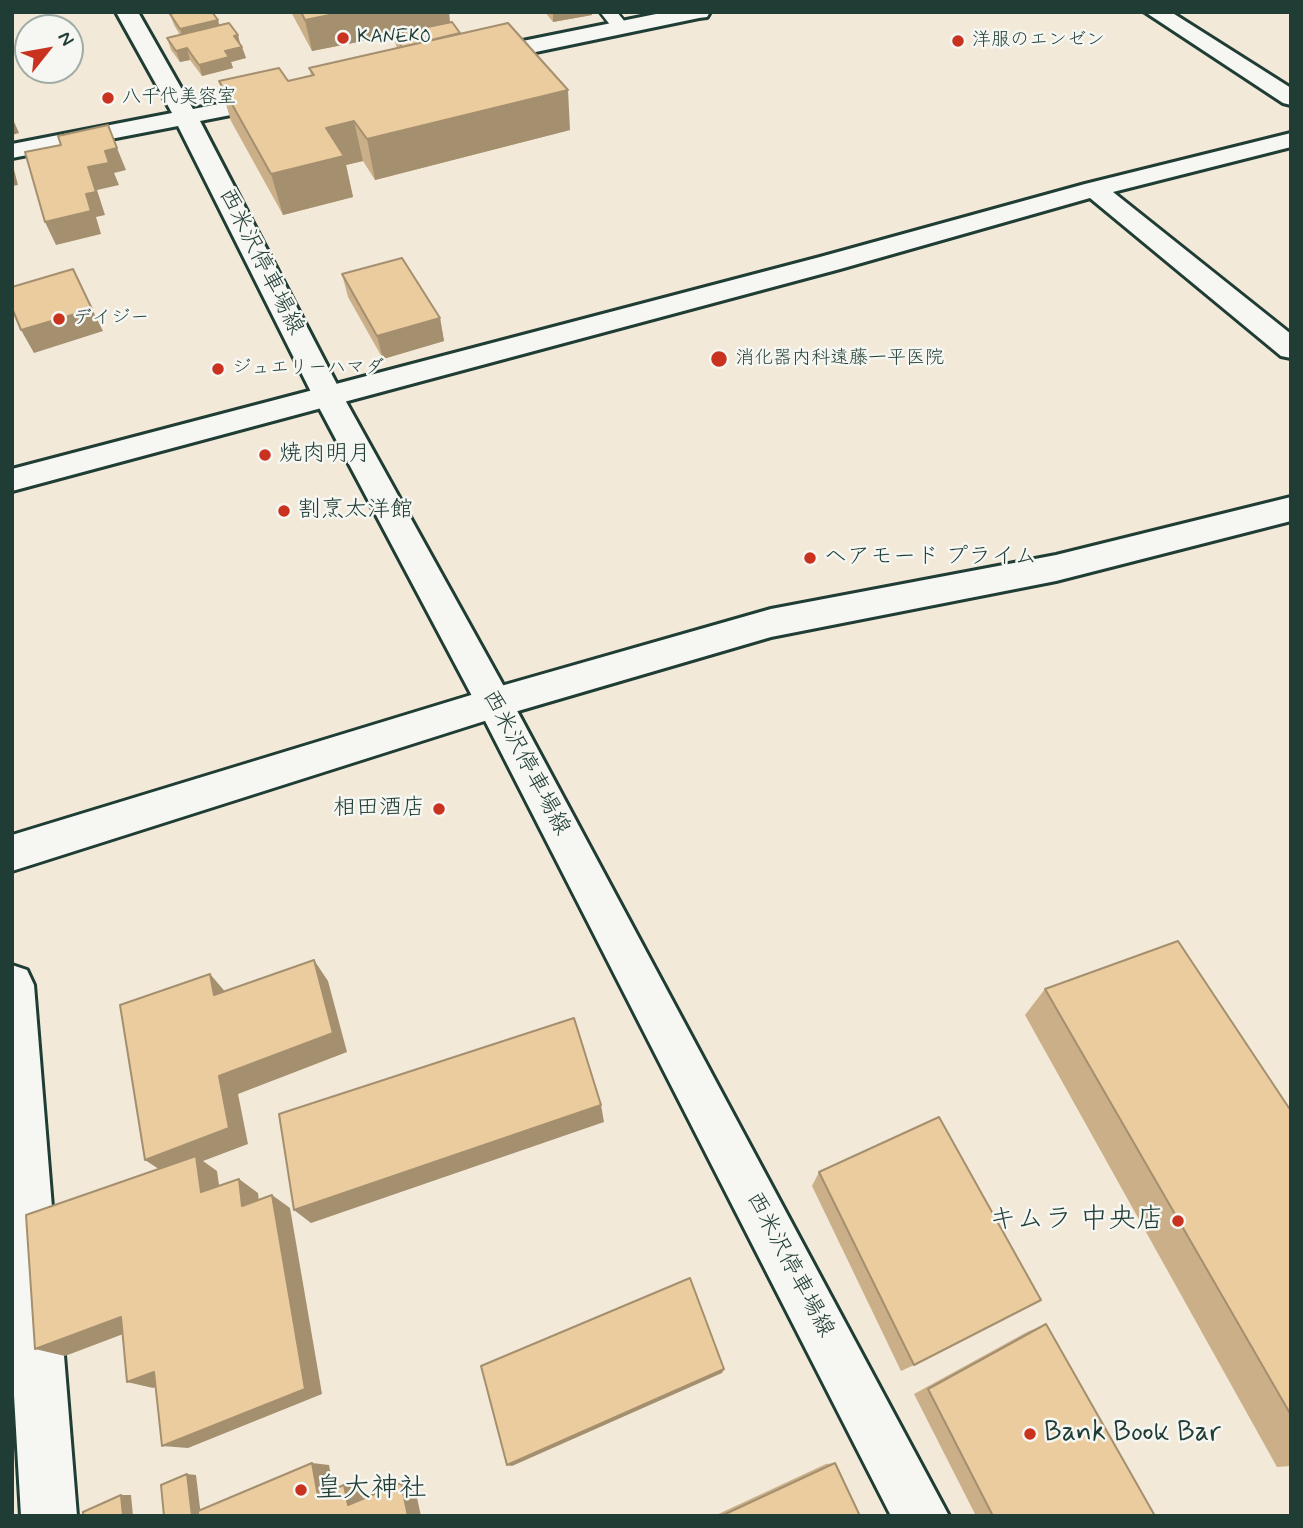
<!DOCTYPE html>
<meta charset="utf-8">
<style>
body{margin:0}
#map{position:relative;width:1303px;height:1528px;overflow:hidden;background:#f3e9d9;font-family:Mynerve,sans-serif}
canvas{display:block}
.frame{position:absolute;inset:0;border:14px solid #1f3d34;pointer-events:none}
.north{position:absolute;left:14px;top:14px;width:70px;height:70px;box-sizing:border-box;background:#f6f6f2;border:2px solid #a0aca6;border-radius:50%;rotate:59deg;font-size:19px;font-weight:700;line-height:28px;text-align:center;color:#1f3d34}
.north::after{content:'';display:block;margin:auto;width:24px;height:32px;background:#c8321e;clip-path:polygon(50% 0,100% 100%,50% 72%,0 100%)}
</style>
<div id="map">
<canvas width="1303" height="1528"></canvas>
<div class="frame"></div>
<div class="north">N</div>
</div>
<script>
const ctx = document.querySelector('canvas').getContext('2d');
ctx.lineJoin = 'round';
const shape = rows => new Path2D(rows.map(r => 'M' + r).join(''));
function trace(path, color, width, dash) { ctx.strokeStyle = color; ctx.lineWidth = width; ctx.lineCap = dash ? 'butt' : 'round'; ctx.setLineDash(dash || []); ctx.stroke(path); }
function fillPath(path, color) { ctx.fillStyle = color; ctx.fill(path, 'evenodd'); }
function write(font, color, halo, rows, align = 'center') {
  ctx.font = font + ' Mynerve,"Klee One",sans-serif'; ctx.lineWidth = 5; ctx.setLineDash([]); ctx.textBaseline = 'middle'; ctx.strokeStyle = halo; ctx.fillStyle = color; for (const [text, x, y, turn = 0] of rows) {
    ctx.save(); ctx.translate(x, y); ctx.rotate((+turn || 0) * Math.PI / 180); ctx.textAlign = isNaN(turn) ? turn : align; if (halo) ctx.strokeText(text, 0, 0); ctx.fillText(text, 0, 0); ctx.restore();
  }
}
const lane = shape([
 [600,12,617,12,629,27,621,32,615,31,600,12]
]);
const street = shape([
 [1145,12,1171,12,1291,88,1291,105,1283,103,1145,12],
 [1291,133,1291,147,1113,192,1291,334,1291,358,1281,356,1090,198,840,269,12,491,12,469,820,257,1085,184,1291,133],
 [1291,497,1291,521,1056,581,771,637,494,718,12,871,12,835,494,688,771,609,1056,555,1291,497],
 [12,965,27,970,34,985,77,1516,21,1516,12,1361,12,965]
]);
const secondary = shape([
 [116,12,138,12,193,109,279,92,287,94,291,99,287,104,200,121,344,398,507,692,949,1516,891,1516,481,713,314,398,178,126,12,158,12,144,172,113,116,12],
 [666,12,710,12,707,17,699,18,478,64,470,62,467,57,470,52,478,50,666,12]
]);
trace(lane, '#1f3d34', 5);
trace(street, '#1f3d34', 6);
trace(secondary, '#1f3d34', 6);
fillPath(lane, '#f6f6f2');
fillPath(street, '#f6f6f2');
fillPath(secondary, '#f6f6f2');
fillPath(shape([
 [291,12,449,12,450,23,460,33,570,130,375,180,363,161,346,165,353,197,283,215,231,121,219,81,288,81,311,75,309,68,397,48,393,35,312,51],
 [545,12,592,12,592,15,553,22],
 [170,14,220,25,241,45,246,58,231,62,233,68,202,76,190,60,180,62,171,50,167,38,180,35,174,25],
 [342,274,440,318,444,341,383,359,348,297],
 [1045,989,1291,1111,1291,1466,1277,1467,1025,1015],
 [819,1172,914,1365,901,1371,812,1186],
 [1046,1324,1155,1516,976,1516,914,1394,1027,1332],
 [835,1463,860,1516,714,1516,826,1464]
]), '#caaf88');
fillPath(shape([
 [344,12,449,12,450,24,312,51,305,20],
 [553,12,592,12,592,15,553,22],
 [218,20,221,31,184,40,180,29],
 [238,35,241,47,234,36],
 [242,47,246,58,231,62,233,68,202,76,199,65,225,51],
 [187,48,190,60,180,62,176,51],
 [568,90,570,130,375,180,367,139],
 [12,117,19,133,12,135],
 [354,121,363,161,346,165,353,197,283,215,271,174,326,128],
 [117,148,126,170,114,173,119,185,97,190,105,215,96,217,101,234,56,245,45,222,86,194,88,167,105,151],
 [12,162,18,185,12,186],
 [92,309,103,331,34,353,21,330],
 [440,318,444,341,383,359,377,336],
 [314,960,328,981,347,1052,238,1094,248,1144,203,1161,217,1171,222,1206,168,1175,145,1160,219,1076],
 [210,974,228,995,214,995],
 [601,1105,604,1122,311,1223,294,1210],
 [239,1179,258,1193,261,1219,242,1206],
 [272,1195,290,1208,322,1394,188,1448,162,1446],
 [121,1317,147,1325,65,1356,35,1349],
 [724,1369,722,1373,512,1466,507,1465],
 [154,1372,179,1377,153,1388,127,1382],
 [312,1463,329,1465,335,1496,318,1496],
 [187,1474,196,1475,201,1516,192,1516],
 [401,1483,414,1484,421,1516,408,1516],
 [344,1485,360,1485,364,1504,348,1505],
 [121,1495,131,1495,133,1516,123,1516]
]), '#a48f6f');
const building = shape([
 [178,12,212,12,218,20,180,29,170,14,178,12],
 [301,12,344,12,305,20,301,12],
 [452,22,460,33,402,47,393,34,452,22],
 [229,23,238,35,234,36,242,47,225,51,229,57,199,65,187,48,176,51,167,38,229,23],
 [508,23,568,90,367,139,354,121,326,128,344,156,271,174,219,81,279,68,288,81,314,75,309,68,508,23],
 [108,125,117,148,105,151,109,163,88,167,96,192,86,194,91,211,45,222,25,152,61,145,58,136,108,125],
 [402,258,440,318,377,336,342,274,402,258],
 [73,269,92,309,21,330,12,308,12,287,73,269],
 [1178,941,1291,1111,1291,1415,1045,989,1178,941],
 [314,960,333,1033,219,1076,229,1128,145,1160,120,1005,210,974,214,995,314,960],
 [574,1018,601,1105,294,1210,279,1114,574,1018],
 [939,1117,1041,1300,914,1365,819,1172,939,1117],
 [196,1156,201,1192,239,1179,242,1206,272,1195,305,1389,162,1446,154,1372,127,1382,121,1317,35,1349,26,1215,196,1156],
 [690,1278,724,1369,507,1465,481,1366,690,1278],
 [1046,1324,1155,1516,993,1516,928,1389,1046,1324],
 [312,1463,318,1496,344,1485,348,1505,401,1483,408,1516,198,1516,198,1511,312,1463],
 [835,1463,860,1516,721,1516,835,1463],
 [187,1474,192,1516,164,1516,161,1485,187,1474],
 [121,1495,123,1516,83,1516,83,1512,121,1495]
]);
fillPath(building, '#ebcc9e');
trace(building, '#a48f6f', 2);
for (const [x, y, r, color] of [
 [343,38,7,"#c8321e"],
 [958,41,7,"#c8321e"],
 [108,98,7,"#c8321e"],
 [59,319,7,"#c8321e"],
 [719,359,9,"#c8321e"],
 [218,369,7,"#c8321e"],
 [265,455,7,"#c8321e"],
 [284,511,7,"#c8321e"],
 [810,558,7,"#c8321e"],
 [439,809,7,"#c8321e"],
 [1178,1221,7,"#c8321e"],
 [1030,1434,7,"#c8321e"],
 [301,1490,7,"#c8321e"]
]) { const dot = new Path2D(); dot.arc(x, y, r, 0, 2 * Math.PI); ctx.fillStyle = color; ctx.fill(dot); trace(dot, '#f6f6f2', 2.5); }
write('19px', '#1f3d34', '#f6f6f2', [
 ["KANEKO",357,38],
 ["洋服のエンゼン",972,41],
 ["八千代美容室",122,98],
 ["デイジー",73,319],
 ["消化器内科遠藤一平医院",735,359],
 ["ジュエリーハマダ",232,369]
], 'left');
write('23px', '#1f3d34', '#f6f6f2', [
 ["西米沢停車場線",260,262,63],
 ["西米沢停車場線",525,763,62],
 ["西米沢停車場線",789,1265,62]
]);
write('23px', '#1f3d34', '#f6f6f2', [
 ["焼肉明月",279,455],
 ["割烹太洋館",298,511],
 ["ヘアモード プライム",824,558],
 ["相田酒店",425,809,"right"]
], 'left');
write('28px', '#1f3d34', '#f6f6f2', [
 ["キムラ 中央店",1164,1221,"right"],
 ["Bank Book Bar",1044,1434],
 ["皇大神社",315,1490]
], 'left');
</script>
